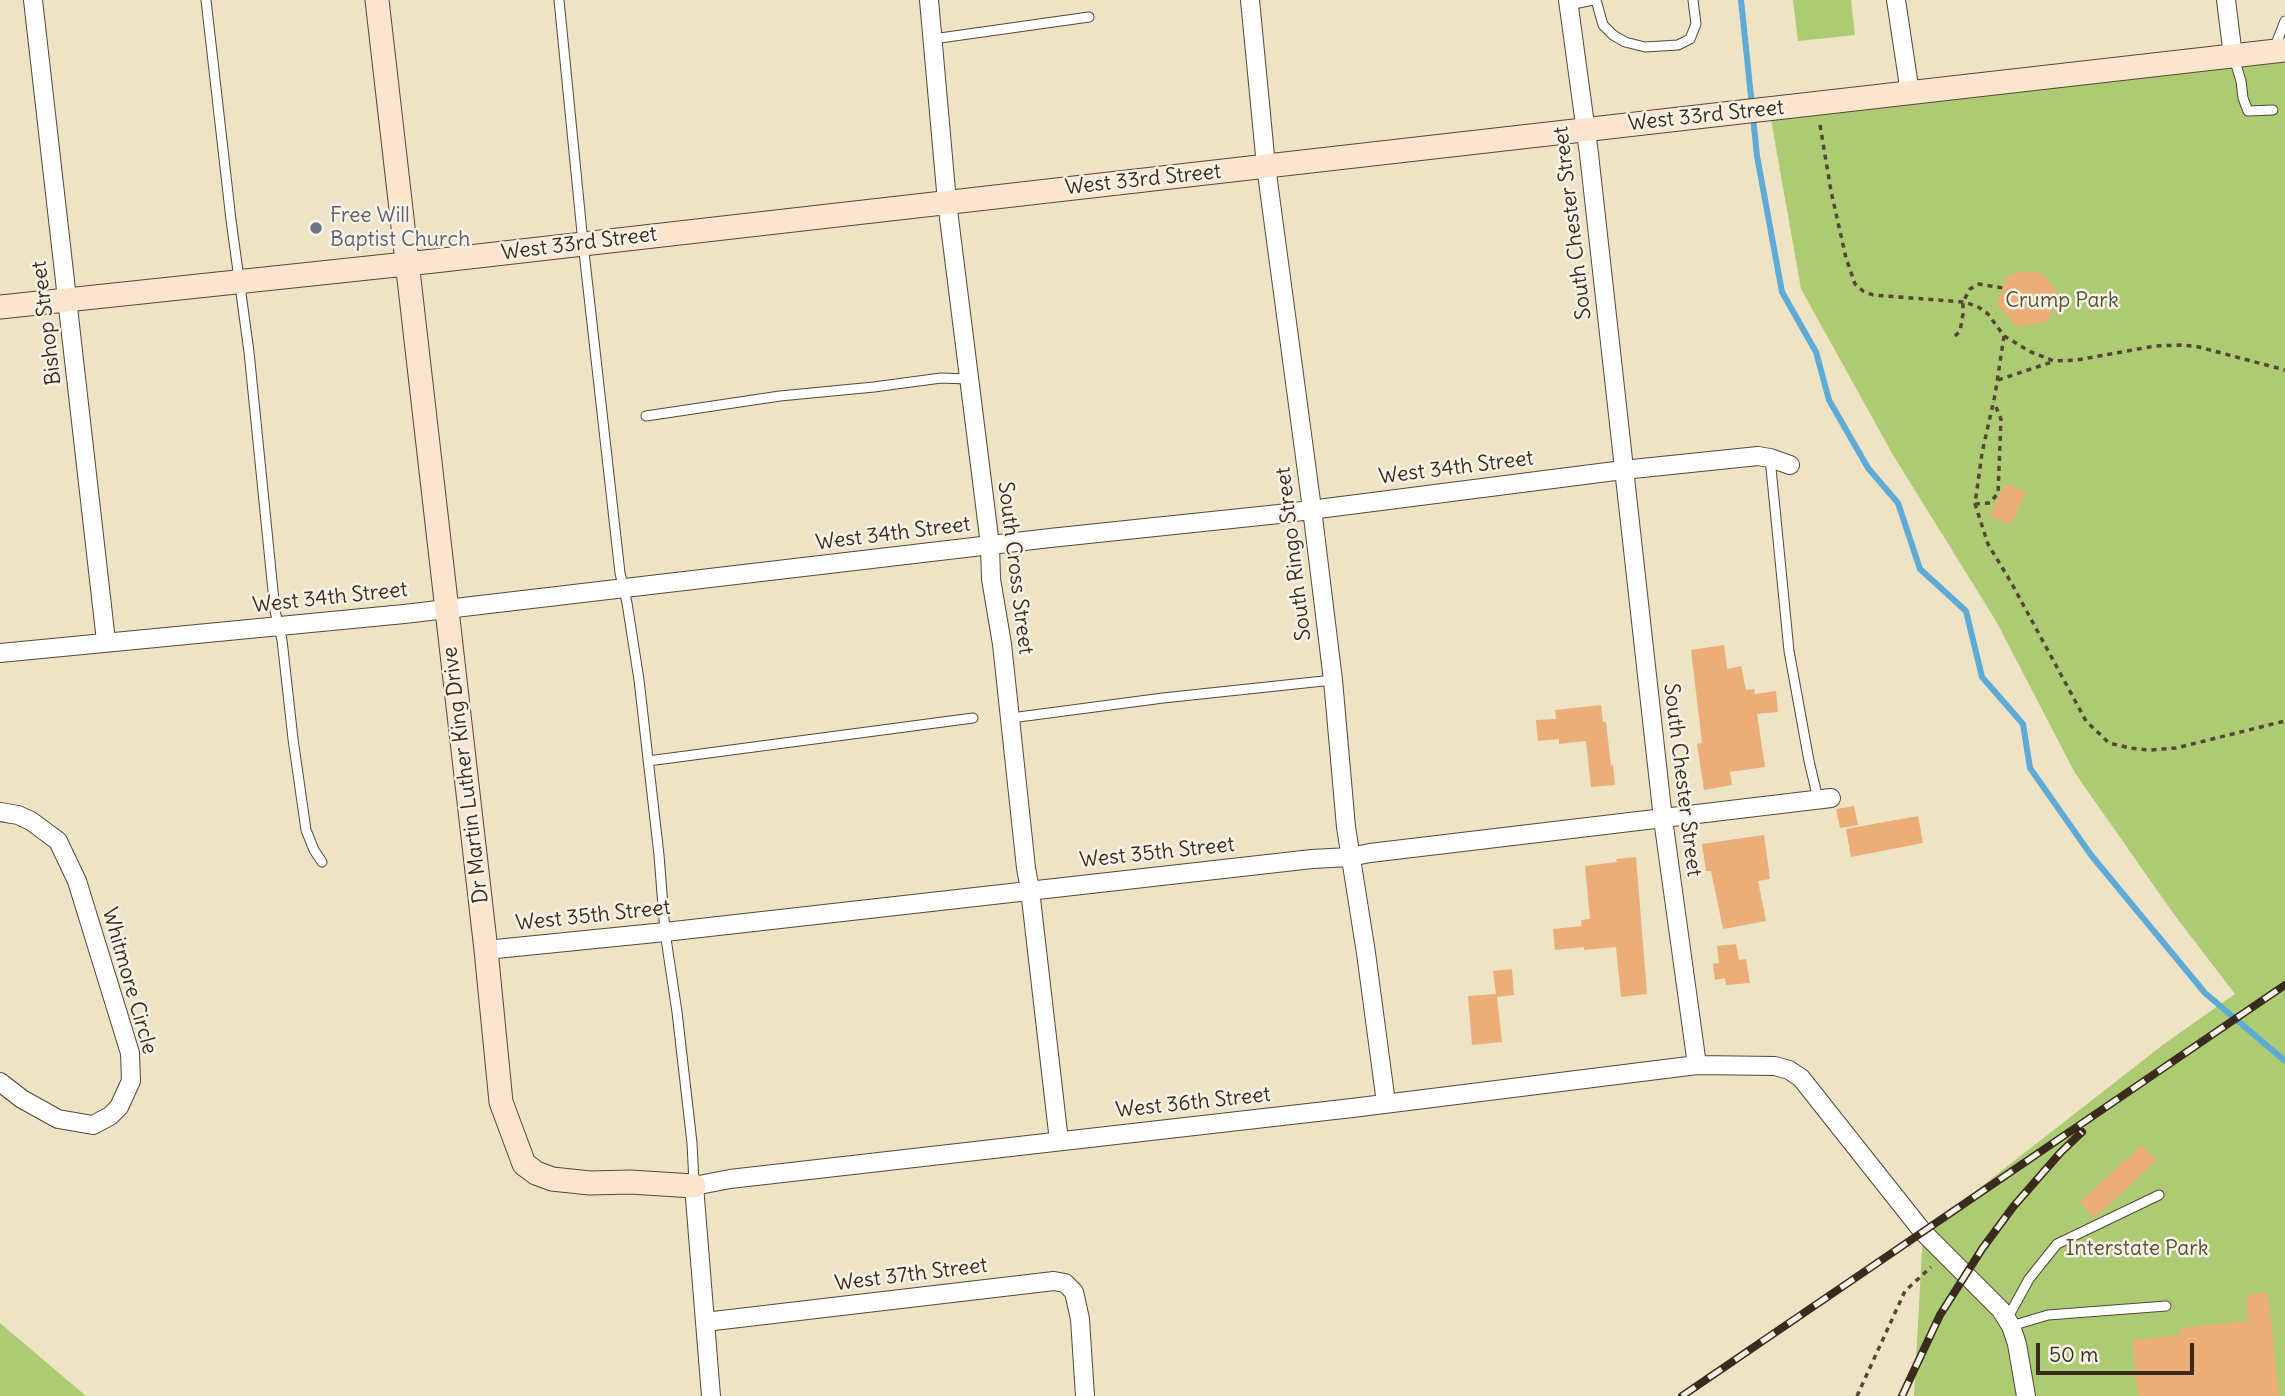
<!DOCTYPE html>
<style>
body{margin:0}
#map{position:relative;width:2285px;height:1396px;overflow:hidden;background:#eee3c5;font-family:Delius,sans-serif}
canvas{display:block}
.scale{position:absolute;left:2036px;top:1343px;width:158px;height:32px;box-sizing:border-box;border:4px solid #3b2a1e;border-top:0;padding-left:9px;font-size:21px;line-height:24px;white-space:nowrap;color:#3b2a1e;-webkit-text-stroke:5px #f7f3e8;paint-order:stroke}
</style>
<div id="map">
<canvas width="2285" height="1396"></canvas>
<div class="scale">50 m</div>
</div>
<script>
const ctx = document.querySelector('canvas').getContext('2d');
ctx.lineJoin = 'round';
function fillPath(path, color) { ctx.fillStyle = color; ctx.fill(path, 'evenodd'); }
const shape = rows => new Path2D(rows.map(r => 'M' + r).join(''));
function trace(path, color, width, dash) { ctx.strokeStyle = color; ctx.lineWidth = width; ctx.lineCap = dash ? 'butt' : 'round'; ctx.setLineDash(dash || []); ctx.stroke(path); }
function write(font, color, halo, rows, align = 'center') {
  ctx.font = font + ' Delius,sans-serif'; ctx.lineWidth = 5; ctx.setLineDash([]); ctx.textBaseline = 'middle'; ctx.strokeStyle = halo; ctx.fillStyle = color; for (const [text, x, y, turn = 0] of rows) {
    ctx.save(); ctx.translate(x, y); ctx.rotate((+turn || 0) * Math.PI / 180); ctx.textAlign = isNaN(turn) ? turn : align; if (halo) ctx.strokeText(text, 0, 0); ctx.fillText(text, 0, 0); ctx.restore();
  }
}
fillPath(shape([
 [1793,0,1851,0,1855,35,1798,41],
 [2285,52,2285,1396,1914,1396,1923,1232,2164,1044,2235,994,2173,913,2075,773,1996,621,1893,455,1801,289,1769,108],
 [0,1323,86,1396,0,1396]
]), '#accb72');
trace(shape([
 [1741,0,1752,106],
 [1753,117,1757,156,1782,292,1816,352,1829,400,1868,468,1898,503,1920,569,1966,611,1982,677,2023,724,2030,768,2091,855,2205,993,2285,1061]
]), '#5fabd8', 6);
fillPath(shape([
 [2029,271,2043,274,2058,293,2048,321,2017,327,1997,304,2008,275],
 [2005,483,2026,492,2011,525,1990,516],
 [1724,645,1727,669,1741,666,1746,690,1754,689,1755,694,1776,691,1778,712,1757,714,1765,767,1730,772,1732,785,1704,790,1697,744,1702,743,1691,650],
 [1601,705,1603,722,1606,722,1611,766,1613,765,1615,785,1591,787,1586,741,1559,744,1559,739,1538,741,1536,720,1556,719,1555,710],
 [1854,806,1858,825,1840,828,1836,809],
 [1918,816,1923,843,1851,857,1846,829],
 [1764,835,1770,879,1758,881,1766,921,1723,929,1711,871,1706,871,1702,844],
 [1636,857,1647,994,1621,997,1616,947,1584,950,1584,947,1555,950,1553,929,1582,926,1581,920,1590,919,1585,866,1617,862,1616,859],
 [1736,944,1739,960,1746,959,1750,983,1726,985,1725,978,1715,980,1713,964,1719,963,1717,946],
 [1512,969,1514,995,1497,997,1502,1042,1472,1045,1468,996,1496,994,1493,971],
 [2142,1145,2156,1161,2094,1218,2080,1202],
 [2268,1293,2279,1396,2138,1396,2132,1340,2181,1335,2180,1328,2248,1321,2246,1295]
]), '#ecae77');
const lane = shape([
 [206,0,231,220,249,352,275,611,282,640,293,739,306,830,314,850,322,862],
 [559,0,583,243,620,573,627,603,639,680,659,855,665,932,677,1012,692,1143,694,1183],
 [1596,0,1603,25,1613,35,1625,42,1645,47,1678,45,1690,39,1696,24,1693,0],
 [1569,5,1593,0],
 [933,39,1089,17],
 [2274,49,2285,21],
 [2234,58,2241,81,2243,98,2248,111,2273,110],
 [646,416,780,396,874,387,941,378,968,379],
 [1770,458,1789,651,1809,761,1818,799],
 [1011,718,1163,698,1333,680],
 [648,761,973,718],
 [2007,1319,2029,1279,2057,1244,2159,1195],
 [2011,1326,2048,1315,2166,1306]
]);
const street = shape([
 [33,0,106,641],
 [929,0,947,202,990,545,991,579,1002,644,1026,868,1030,890,1059,1141],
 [1250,0,1266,166,1312,509,1333,680,1346,827,1366,953,1386,1103],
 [1568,0,1589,154,1663,819,1697,1065],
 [1896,0,1910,93],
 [2226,0,2233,56],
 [0,653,404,614,1050,538,1279,514,1623,470,1758,456,1770,458,1790,465],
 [0,812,18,815,31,821,58,841,77,881,130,1053,131,1081,119,1107,110,1116,93,1125,58,1119,22,1099,0,1082],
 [486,950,665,932,1312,859,1350,857,1370,853,1831,798],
 [705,1322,1054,1281,1065,1283,1074,1292,1080,1319,1085,1396],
 [711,1396,694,1186,730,1179,1352,1108,1697,1065,1775,1066,1789,1070,1801,1078,1923,1232,2001,1310,2011,1326,2017,1344,2026,1396]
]);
const secondary = shape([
 [377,0,486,950,501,1102,524,1164,536,1173,552,1179,590,1183,630,1182,694,1186],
 [0,307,434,261,2285,50]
]);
trace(lane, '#564637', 11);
trace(street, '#564637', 20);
trace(secondary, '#564637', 25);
trace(shape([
 [1820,125,1831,191,1846,258,1855,284,1863,291,1873,295,1963,302,1977,306,1988,314,2004,336,2031,352,2054,361,2077,360,2155,346,2182,345,2199,347,2285,370],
 [1955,336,1960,331,1963,314,1963,302,1970,289,1979,284,2003,288],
 [2004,336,1995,395,1982,453,1975,504,1988,544,2012,584,2086,721,2109,743,2130,748,2150,750,2176,748,2285,721],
 [1998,380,2052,362],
 [1975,504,1990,503,1998,493,2001,419,1994,402],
 [1857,1396,1905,1291,1931,1267]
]), '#564637', 3.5, [5, 5]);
trace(lane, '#fff', 9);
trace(street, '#fff', 18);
trace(secondary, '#fbe5cf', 23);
const rail = shape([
 [1682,1396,2285,985],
 [1902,1396,1940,1315,1982,1249,2013,1207,2061,1152,2082,1132]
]);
trace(rail, '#3b2a1e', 8);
trace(rail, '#f7f3e8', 5, [16]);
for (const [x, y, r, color] of [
 [316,228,7,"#6b7280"]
]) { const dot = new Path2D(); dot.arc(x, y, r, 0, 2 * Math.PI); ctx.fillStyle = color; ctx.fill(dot); trace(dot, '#f7f3e8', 2.5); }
write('21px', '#3b2a1e', '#f7f3e8', [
 ["West 33rd Street",1706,116,-6],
 ["West 33rd Street",1143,180,-6],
 ["South Chester Street",1573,223,-97],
 ["West 33rd Street",579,244,-7],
 ["Bishop Street",47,323,-97],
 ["West 34th Street",1456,468,-7],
 ["West 34th Street",893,534,-7],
 ["South Ringo Street",1294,554,-97],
 ["South Cross Street",1015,568,83],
 ["West 34th Street",330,598,-6],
 ["Dr Martin Luther King Drive",466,775,-97],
 ["South Chester Street",1682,780,83],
 ["West 35th Street",1157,853,-6],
 ["West 35th Street",593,916,-6],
 ["Whitmore Circle",129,981,74],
 ["West 36th Street",1193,1103,-6],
 ["West 37th Street",911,1275,-7]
]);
write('21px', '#5b616d', '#f7f3e8', [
 ["Free Will",330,216],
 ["Baptist Church",330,240]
], 'left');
write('21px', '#575233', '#f7f3e8', [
 ["Crump Park",2062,301],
 ["Interstate Park",2137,1249]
]);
</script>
